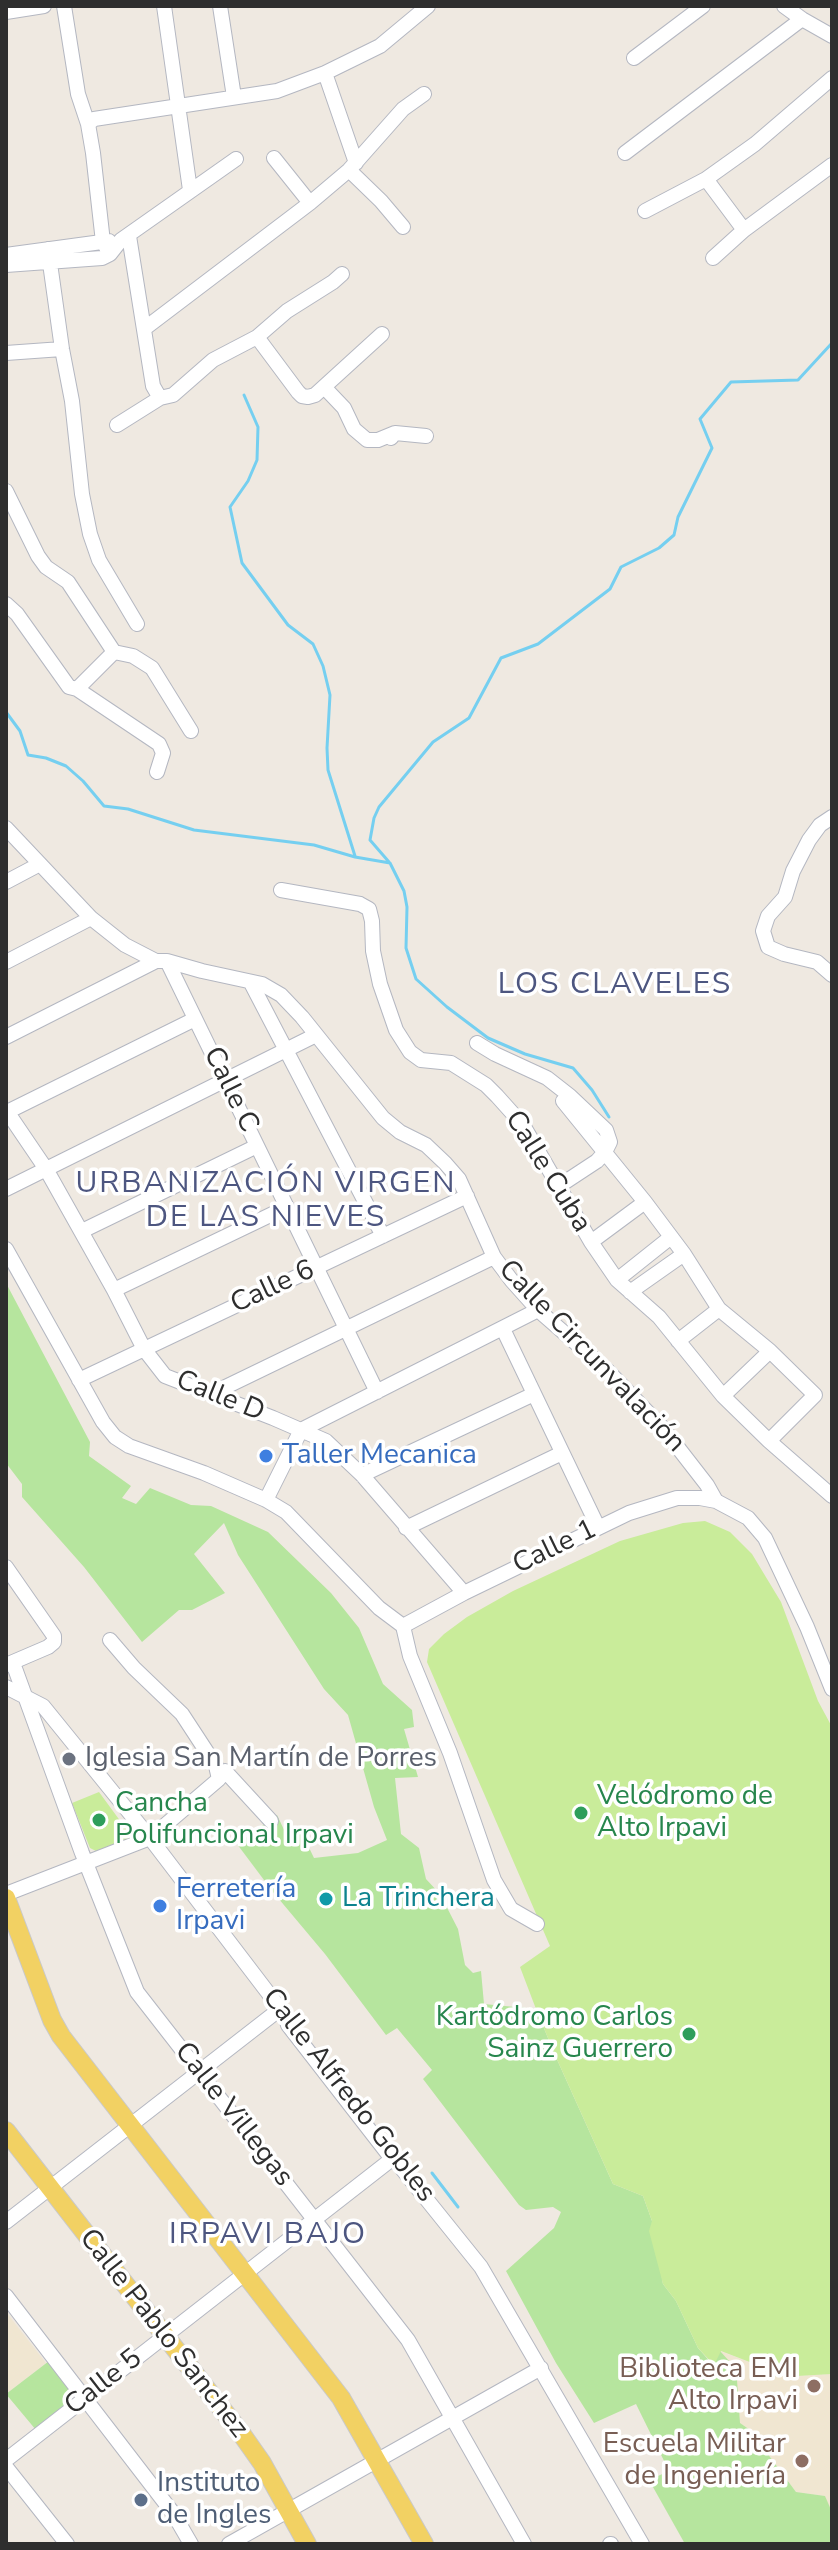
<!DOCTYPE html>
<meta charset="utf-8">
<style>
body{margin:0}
#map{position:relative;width:838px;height:2550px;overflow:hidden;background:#efe9e1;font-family:"Nunito Sans",sans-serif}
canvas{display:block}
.frame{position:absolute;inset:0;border:8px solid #2e2e2e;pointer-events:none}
</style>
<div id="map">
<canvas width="838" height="2550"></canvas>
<div class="frame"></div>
</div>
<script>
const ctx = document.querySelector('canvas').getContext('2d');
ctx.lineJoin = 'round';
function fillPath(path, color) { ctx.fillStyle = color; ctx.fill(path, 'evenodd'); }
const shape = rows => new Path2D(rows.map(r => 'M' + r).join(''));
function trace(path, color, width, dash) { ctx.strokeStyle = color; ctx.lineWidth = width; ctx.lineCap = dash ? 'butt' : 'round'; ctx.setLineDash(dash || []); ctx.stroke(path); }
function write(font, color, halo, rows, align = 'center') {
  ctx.font = font + ' "Nunito Sans",sans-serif'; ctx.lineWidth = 7; ctx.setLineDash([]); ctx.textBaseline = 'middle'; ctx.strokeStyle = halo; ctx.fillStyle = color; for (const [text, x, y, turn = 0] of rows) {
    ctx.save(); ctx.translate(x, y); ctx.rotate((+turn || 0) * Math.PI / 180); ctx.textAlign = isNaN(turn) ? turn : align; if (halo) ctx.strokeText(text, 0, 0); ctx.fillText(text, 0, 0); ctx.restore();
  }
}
fillPath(shape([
 [6,2312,46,2363,6,2394],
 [720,2351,773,2371,797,2376,832,2374,832,2512,824,2496,796,2492,750,2430,740,2424,738,2396]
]), '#f0e6d1');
fillPath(shape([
 [6,1283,90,1442,89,1456,131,1486,122,1498,136,1504,150,1488,191,1505,211,1506,268,1532,331,1593,359,1628,383,1684,412,1710,414,1727,404,1729,418,1777,395,1778,401,1834,419,1848,426,1879,440,1894,458,1929,465,1965,473,1973,481,1971,484,2004,536,2009,555,2055,613,2184,643,2196,652,2221,663,2284,676,2301,698,2348,713,2365,720,2351,730,2362,737,2380,740,2423,750,2430,796,2492,825,2496,832,2512,832,2544,685,2544,649,2480,669,2471,636,2404,594,2423,556,2363,506,2271,554,2228,561,2212,553,2207,526,2210,519,2205,423,2079,432,2070,397,2028,386,2035,325,1954,273,1892,237,1844,277,1815,286,1834,300,1829,314,1858,358,1853,387,1840,374,1807,348,1715,324,1689,238,1555,224,1523,194,1554,225,1593,192,1610,179,1610,142,1642,84,1567,22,1497,22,1484,6,1463],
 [49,2361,74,2396,36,2430,6,2394]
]), '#b6e59e');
fillPath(shape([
 [705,1521,730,1532,752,1554,781,1602,818,1701,832,1727,832,2374,797,2376,773,2371,721,2351,714,2365,698,2348,676,2301,663,2284,649,2231,652,2221,643,2196,613,2184,555,2055,536,2009,520,1967,550,1946,427,1662,429,1649,444,1634,467,1617,513,1591,620,1541,683,1523],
 [99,1792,132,1837,96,1851,90,1848,72,1803]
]), '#c9ec9a');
trace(shape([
 [244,395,258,427,257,460,248,481,230,507,242,563,288,625,313,644,323,666,330,695,327,748,328,770,355,856],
 [6,712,20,731,28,755,46,758,66,766,83,781,104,806,128,809,194,830,314,845,355,857,390,863,404,891,407,907,406,948,416,979,447,1007,488,1038,525,1054,573,1068,592,1090,609,1117],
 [389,862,370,840,374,818,379,807,433,742,469,718,501,658,538,644,610,589,621,567,659,548,674,535,678,517,712,448,700,419,731,382,798,380,832,343],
 [432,2173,458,2207]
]), '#75cff0', 3);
const minor = shape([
 [64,6,78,94,88,124,93,153,103,242,110,254],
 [164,6,190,190],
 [220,6,234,97],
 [784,6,802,19,832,36],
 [6,12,44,6],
 [634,58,703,6],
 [325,73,356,163],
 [88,124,94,119,277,91,325,73,380,46,428,6],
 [625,153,802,19],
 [274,158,310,203],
 [349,170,381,201,403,227],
 [706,179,744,230],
 [645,211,706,179,755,144,832,78],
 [129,236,153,386,160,398],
 [48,249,62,349,72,401,82,494,90,534,99,560,137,624],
 [6,255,109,241],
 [713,258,744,230,832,165],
 [6,265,102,258,110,254,121,240,236,159],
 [144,329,310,203,349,170,403,109,424,94],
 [257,337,298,392,302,396,308,397,315,395,382,334],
 [6,353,62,349],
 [324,387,344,408,354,429,367,440,378,440,395,433],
 [117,425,160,398,173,395,213,360,257,337,287,311,333,282,342,274],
 [391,438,395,433,426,436],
 [6,491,38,556,46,567,68,582,114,652],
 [6,604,17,614,69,687,77,689,159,744,163,753,157,772],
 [114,652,133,656,152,668,191,731],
 [77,689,114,652],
 [832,817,820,825,809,840,793,871,785,897,768,916,763,931,768,947,784,954,817,962,832,975],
 [6,828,91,918,125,945,156,961,167,961,202,971,262,984,281,995,302,1017,383,1118,400,1132,426,1145,445,1163,459,1179,494,1257,512,1281,538,1310,608,1371,662,1427,707,1485,716,1501],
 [6,882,40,864],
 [281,890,360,904,369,909,372,921,373,951,380,984,396,1030,410,1052,421,1060,451,1063,486,1085,497,1096,523,1125,591,1242,617,1280,659,1317,723,1396,769,1441,832,1496],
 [167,961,377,1392],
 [6,962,91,918],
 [251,983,383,1236],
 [6,1037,156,961],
 [477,1043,495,1054,547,1078,570,1096,606,1130,610,1142,605,1152,597,1161,559,1186],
 [563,1101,645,1202,684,1254,719,1309,770,1351,815,1395,769,1441],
 [6,1110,46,1169,114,1290,144,1349,165,1376,273,1418,326,1441,362,1475,464,1593],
 [7,1112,195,1019],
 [6,1189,316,1035],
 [82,1231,257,1146],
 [591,1242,645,1202],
 [6,1249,103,1422,115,1437,129,1446,204,1473,266,1500,286,1512,379,1608,403,1626],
 [617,1280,671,1237],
 [114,1290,287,1207],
 [630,1292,684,1254],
 [503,1329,598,1527],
 [678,1341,719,1309],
 [79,1380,467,1196],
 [211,1394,494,1257],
 [723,1396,770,1351],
 [362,1475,534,1394],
 [266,1500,301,1430,538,1310],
 [406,1528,562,1453],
 [6,1567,54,1636,54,1642,48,1647,6,1665],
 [403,1626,464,1593,629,1513,677,1498,700,1498,716,1501,748,1518,765,1538,807,1627,832,1689],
 [403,1626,410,1656,450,1753,494,1880,511,1909,537,1924],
 [13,1663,82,1853,137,1992,408,2340,524,2544],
 [6,1687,43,1706,150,1838,285,2015,288,2025,392,2159,399,2165,481,2267,642,2544],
 [225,1771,271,1821],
 [6,1894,150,1838,219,1779,216,1766,182,1714,134,1668,110,1640],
 [6,2222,280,2009],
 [6,2296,173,2513,191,2544],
 [6,2460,392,2159],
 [6,2467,67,2544],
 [229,2544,541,2368],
 [610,2544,611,2544]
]);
const major = shape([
 [6,1898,52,2020,61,2036,341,2398,424,2544],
 [6,2131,243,2436,262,2463,307,2544]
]);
trace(minor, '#b4b7c1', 16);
trace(major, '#c9c9c9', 20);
trace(minor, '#fff', 14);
trace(major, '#f2d163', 18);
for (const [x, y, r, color] of [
 [266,1456,8,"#3f7fe0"],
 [69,1759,8,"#6b7280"],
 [581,1813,8,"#2e9e5b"],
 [99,1820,8,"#2e9e5b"],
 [326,1899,8,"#0f9aa8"],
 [160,1906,8,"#3f7fe0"],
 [689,2034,8,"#2e9e5b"],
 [814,2386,8,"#8d6e63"],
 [802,2461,8,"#8d6e63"],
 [141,2500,8,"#5c6f8a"]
]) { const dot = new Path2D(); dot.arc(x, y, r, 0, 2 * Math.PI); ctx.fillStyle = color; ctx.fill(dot); trace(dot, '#fff', 3); }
write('28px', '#2e2e2e', '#fff', [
 ["Calle C",230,1090,64],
 ["Calle Cuba",547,1172,58],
 ["Calle 6",273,1288,-25],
 ["Calle Circunvalación",591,1357,46],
 ["Calle D",220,1397,22],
 ["Calle 1",555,1548,-26],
 ["Calle Alfredo Gobles",348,2096,52],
 ["Calle Villegas",233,2115,52],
 ["Calle Pablo Sanchez",163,2334,52],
 ["Calle 5",104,2383,-38]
]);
write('28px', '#366cbe', '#fff', [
 ["Taller Mecanica",282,1456],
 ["Ferretería",176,1890],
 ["Irpavi",176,1922]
], 'left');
write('28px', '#5b616d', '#fff', [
 ["Iglesia San Martín de Porres",85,1759]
], 'left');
write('28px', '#27864d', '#fff', [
 ["Velódromo de",597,1797],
 ["Alto Irpavi",597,1829],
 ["Cancha",115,1804],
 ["Polifuncional Irpavi",115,1836],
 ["Kartódromo Carlos",673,2018,"right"],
 ["Sainz Guerrero",673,2050,"right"]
], 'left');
write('28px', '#0d838f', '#fff', [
 ["La Trinchera",342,1899]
], 'left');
write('28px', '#785e54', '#fff', [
 ["Biblioteca EMI",798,2370],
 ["Alto Irpavi",798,2402],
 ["Escuela Militar",786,2445],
 ["de Ingeniería",786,2477]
], 'right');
write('28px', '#4e5e75', '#fff', [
 ["Instituto",157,2484],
 ["de Ingles",157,2516]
], 'left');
ctx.letterSpacing = '2px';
write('30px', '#4d5680', '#fff', [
 ["LOS CLAVELES",615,986],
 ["URBANIZACIÓN VIRGEN",266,1185],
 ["DE LAS NIEVES",266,1219],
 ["IRPAVI BAJO",268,2236]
]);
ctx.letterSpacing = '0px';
</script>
